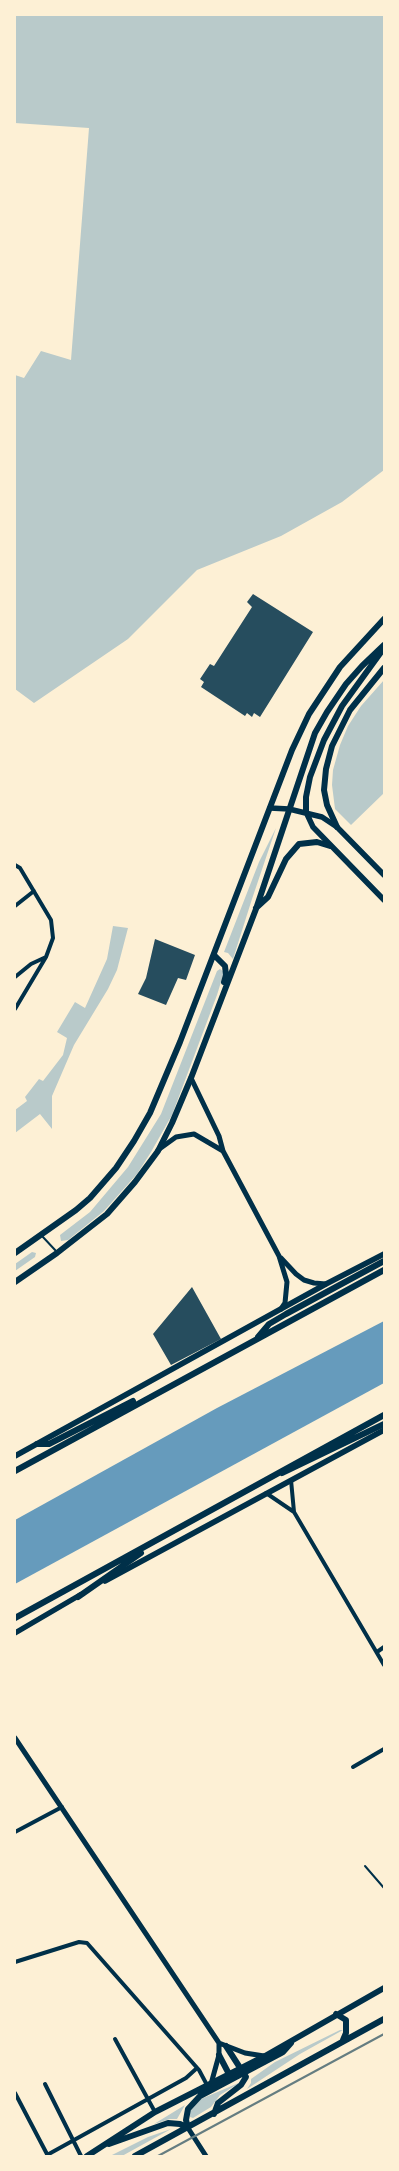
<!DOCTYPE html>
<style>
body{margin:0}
#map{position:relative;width:399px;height:2171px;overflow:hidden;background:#fdf0d5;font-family:Commissioner,sans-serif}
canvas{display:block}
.frame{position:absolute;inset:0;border:16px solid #fdf0d5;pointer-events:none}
</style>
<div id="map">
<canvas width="399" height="2171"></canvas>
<div class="frame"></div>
</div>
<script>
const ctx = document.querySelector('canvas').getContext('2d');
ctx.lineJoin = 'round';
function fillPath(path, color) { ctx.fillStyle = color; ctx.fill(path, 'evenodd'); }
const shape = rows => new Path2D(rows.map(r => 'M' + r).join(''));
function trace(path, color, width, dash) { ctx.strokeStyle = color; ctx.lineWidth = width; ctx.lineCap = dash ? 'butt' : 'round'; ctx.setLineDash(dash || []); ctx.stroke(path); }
fillPath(shape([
 [15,15,384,15,384,470,342,502,281,536,197,570,128,639,34,703,15,689,15,375,24,378,41,351,71,360,89,128,15,123],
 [384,680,384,793,351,825,335,809,332,785,333,770,340,745,348,726,361,706],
 [276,828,252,899,233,959,228,953,224,952,259,862],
 [113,926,128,928,117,970,108,989,74,1045,52,1096,52,1129,40,1114,15,1133,15,1110,27,1101,25,1097,39,1079,43,1081,63,1055,67,1038,57,1032,75,1002,85,1008,107,959],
 [220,969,224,972,217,995,172,1115,151,1152,137,1174,104,1211,68,1240,61,1241,60,1235,90,1212,128,1167,161,1114,217,971],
 [32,1252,36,1253,35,1257,15,1271,15,1264],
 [340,2030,343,2030,300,2054,247,2089,251,2083,251,2079,275,2062],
 [241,2082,220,2095,211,2107,193,2118,190,2117,190,2111,201,2099],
 [185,2105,177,2119,170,2119,154,2124],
 [171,2129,122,2156,110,2156,148,2137]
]), '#b9caca');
fillPath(shape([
 [384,1321,384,1383,15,1584,15,1520,217,1408]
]), '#669bbc');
fillPath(shape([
 [253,594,313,632,260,717,254,713,252,717,247,713,245,716,201,687,204,682,200,679,210,664,214,666,252,607,247,602],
 [155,939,195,955,186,980,178,978,166,1005,138,994,146,978],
 [192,1287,221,1339,171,1365,153,1334]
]), '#264d5e');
trace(shape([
 [42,1236,56,1251],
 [365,1866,384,1888],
 [15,2155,15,2156]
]), '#003049', 2);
trace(shape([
 [15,865,20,868,51,920,53,938,46,957,15,1009],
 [15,906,34,891],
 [15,977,31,964,46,957],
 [291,1480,294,1512,384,1665],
 [266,1493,294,1512],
 [377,1652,384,1647],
 [353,1767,384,1749],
 [15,1832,62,1807],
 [15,1962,79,1942,87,1943,199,2070,207,2085],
 [115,2039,155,2112],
 [45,2084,81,2156],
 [15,2093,48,2156],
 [47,2155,186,2078,197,2068]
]), '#003049', 4);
trace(shape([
 [191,1078,219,1136,223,1151,279,1256,287,1282,285,1303,281,1309],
 [158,1150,176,1137,194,1134,223,1151],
 [281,1258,296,1274,304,1280,314,1283,326,1284],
 [15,1738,219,2043,245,2053,264,2056],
 [211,2084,219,2055,219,2043],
 [188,2128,206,2156]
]), '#003049', 5);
trace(shape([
 [270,808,289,809,322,817,337,827,384,875],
 [306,812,313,827,384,900],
 [15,1456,326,1284,384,1254],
 [105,1581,384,1430],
 [15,1633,80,1595]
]), '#003049', 5.5);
trace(shape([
 [306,812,306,797,310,777,324,740,342,706,384,648],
 [337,827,327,805,324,790,326,769,332,746,350,710,384,668],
 [256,908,268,897,286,859,299,844,317,842,330,846],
 [214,955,225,966,226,975,224,982],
 [15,1253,76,1210,90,1198,116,1168,134,1141,150,1113,180,1042,292,750,309,714,340,667,384,619],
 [15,1282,57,1253,107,1214,135,1182,158,1151,172,1123,191,1078,256,909,315,733,327,712,346,684,362,666,384,645],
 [336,2014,346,2020,346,2033,343,2040],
 [219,2055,230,2076],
 [214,2114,218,2103,241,2085,246,2077,226,2046],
 [188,2128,186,2120,188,2109,200,2096,283,2052,291,2043],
 [109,2144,168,2123,180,2124,188,2128],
 [87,2156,155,2112,265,2056,384,1988],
 [135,2156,384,2019]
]), '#003049', 6);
trace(shape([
 [258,1337,269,1324,286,1314,384,1261],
 [37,1444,49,1444,133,1401],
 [15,1471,384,1270],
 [282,1473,384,1424],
 [78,1597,141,1553],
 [15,1618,384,1415]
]), '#003049', 6);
trace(shape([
 [158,2156,384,2034]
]), '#657d81', 2);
</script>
